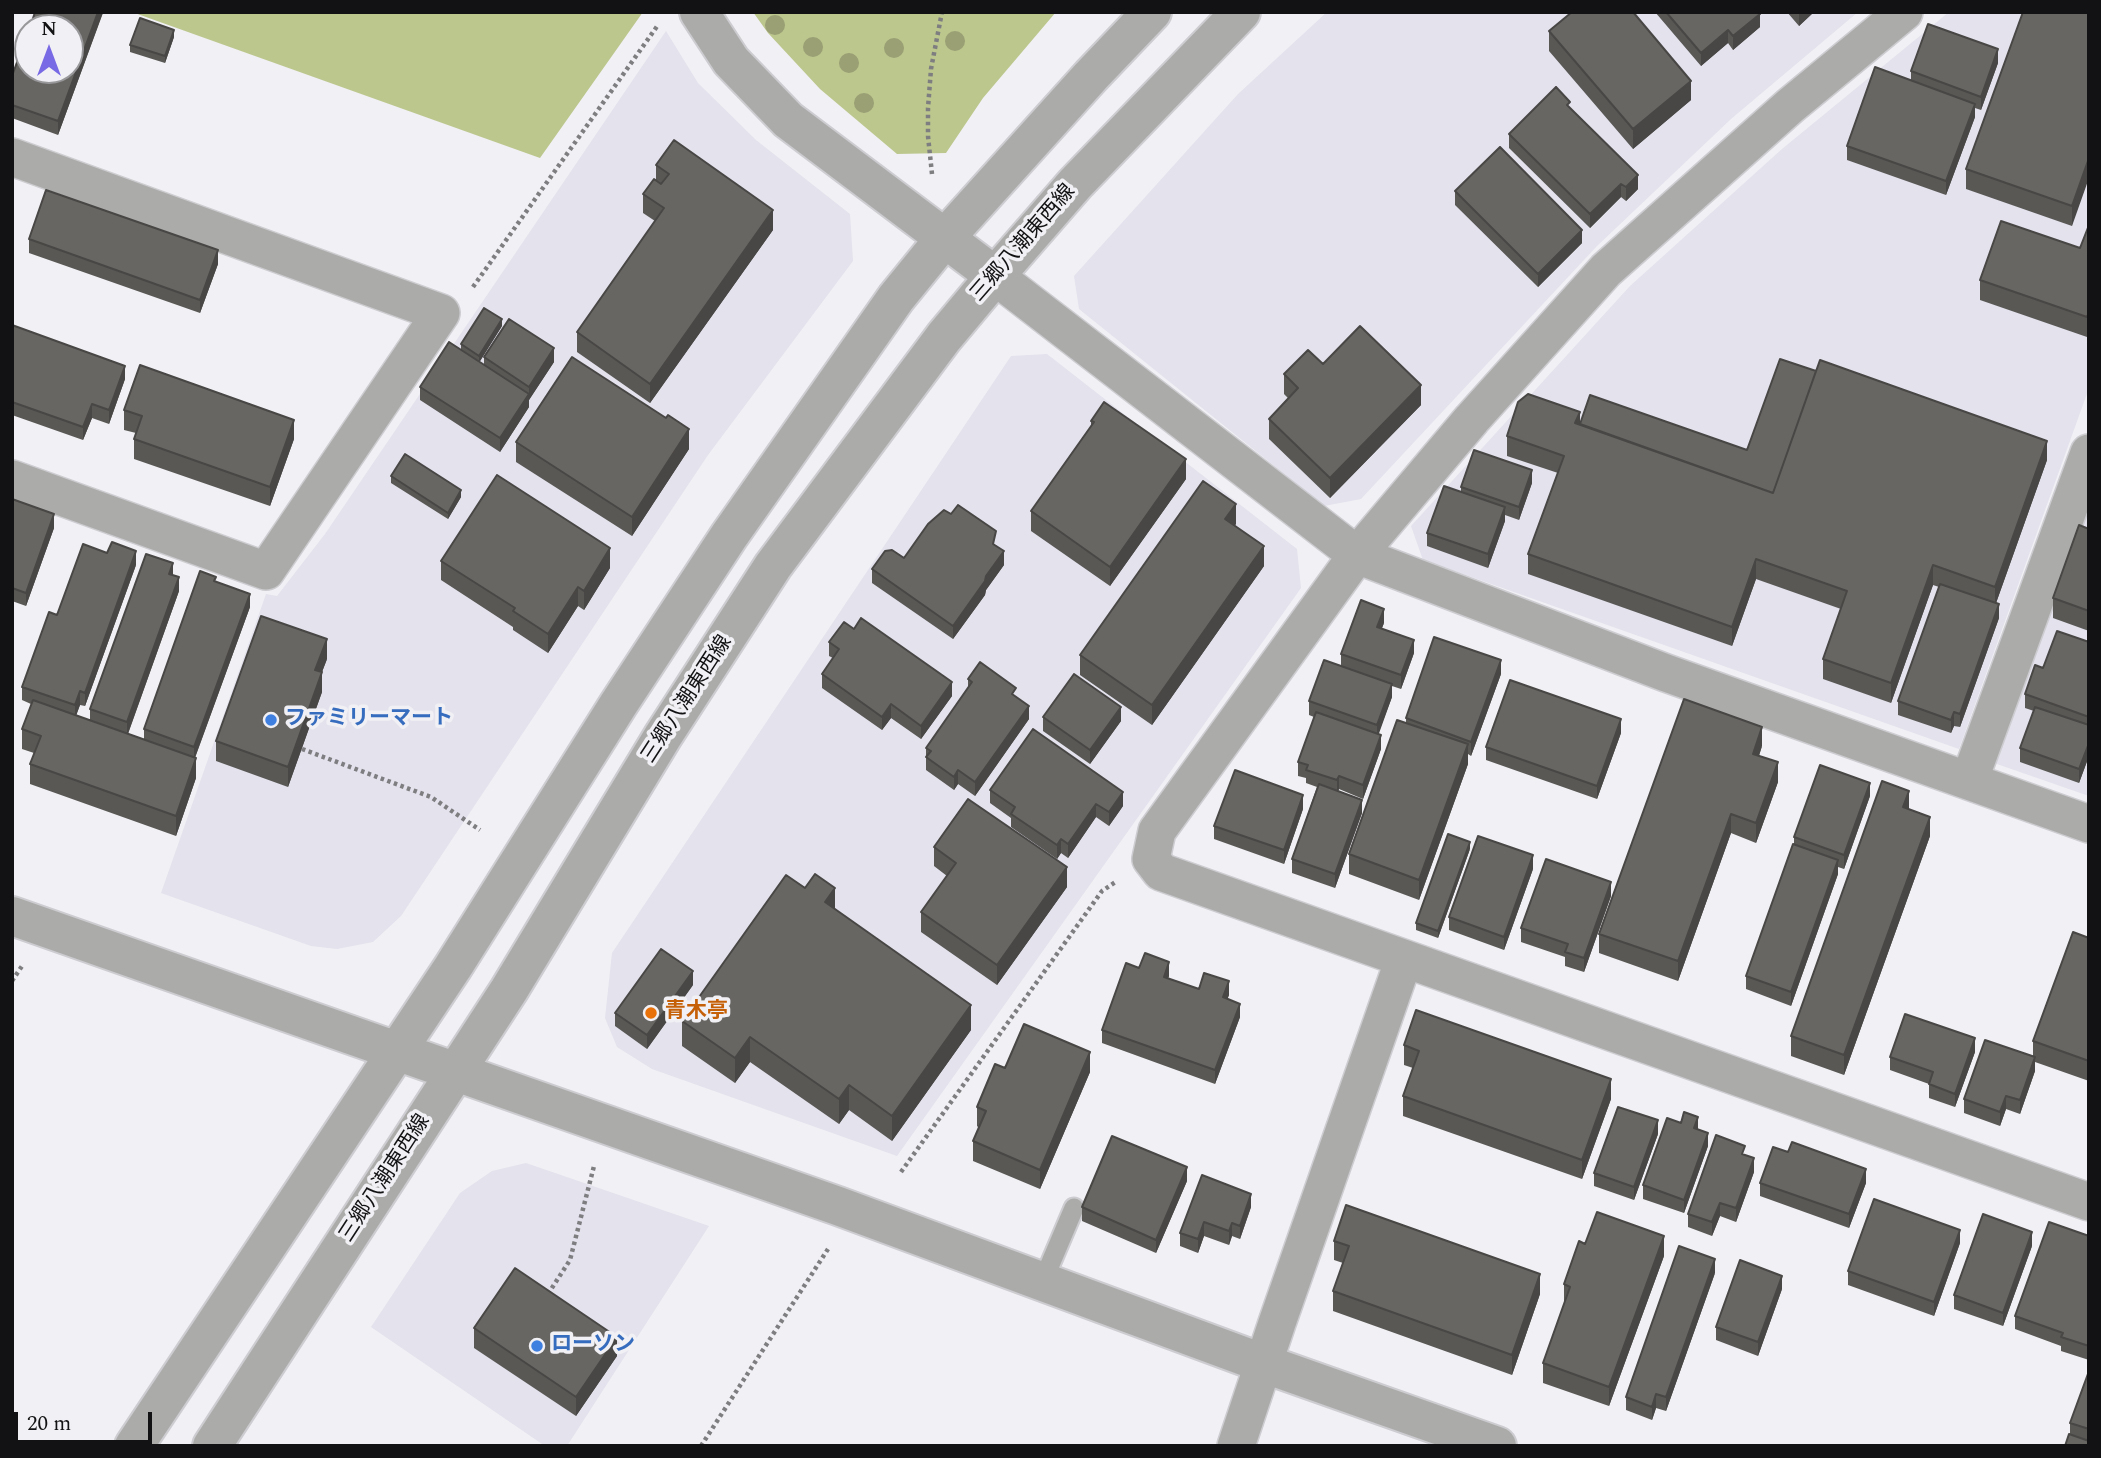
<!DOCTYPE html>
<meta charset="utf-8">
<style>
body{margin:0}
#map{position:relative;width:2101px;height:1458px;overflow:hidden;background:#f1f0f4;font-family:Spectral,serif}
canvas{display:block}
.frame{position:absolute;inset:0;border:14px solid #121113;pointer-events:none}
.north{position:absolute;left:14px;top:14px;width:70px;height:70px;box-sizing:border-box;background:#f1f0f4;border:2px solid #98979a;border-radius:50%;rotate:0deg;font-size:19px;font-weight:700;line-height:28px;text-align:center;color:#121113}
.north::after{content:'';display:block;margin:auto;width:24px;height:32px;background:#7869e4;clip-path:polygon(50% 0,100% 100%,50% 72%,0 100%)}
.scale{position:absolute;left:14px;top:1412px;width:138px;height:32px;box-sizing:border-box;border:4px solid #121113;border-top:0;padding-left:9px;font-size:21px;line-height:24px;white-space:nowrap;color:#121113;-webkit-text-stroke:5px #f1f0f4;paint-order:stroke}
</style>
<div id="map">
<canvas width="2101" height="1458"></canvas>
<div class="frame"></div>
<div class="north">N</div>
<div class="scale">20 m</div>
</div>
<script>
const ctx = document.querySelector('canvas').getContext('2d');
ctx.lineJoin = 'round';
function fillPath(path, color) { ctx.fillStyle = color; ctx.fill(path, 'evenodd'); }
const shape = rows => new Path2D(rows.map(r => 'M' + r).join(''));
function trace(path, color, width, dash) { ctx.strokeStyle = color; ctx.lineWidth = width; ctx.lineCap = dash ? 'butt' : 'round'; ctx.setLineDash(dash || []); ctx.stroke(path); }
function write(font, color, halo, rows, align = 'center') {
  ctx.font = font + ' Spectral,"Noto Sans JP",serif'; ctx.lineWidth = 7; ctx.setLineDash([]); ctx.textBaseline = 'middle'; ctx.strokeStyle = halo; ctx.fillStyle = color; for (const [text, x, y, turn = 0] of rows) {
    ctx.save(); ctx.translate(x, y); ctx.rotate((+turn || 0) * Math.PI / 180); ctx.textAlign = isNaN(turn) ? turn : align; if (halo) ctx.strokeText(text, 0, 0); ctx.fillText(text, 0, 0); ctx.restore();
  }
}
fillPath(shape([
 [1327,12,1858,12,1731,119,1597,246,1361,499,1324,506,1079,309,1074,276,1238,94],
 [1949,12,2089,12,2089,388,1959,749,1423,560,1411,526,1630,286,1782,149],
 [666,31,698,83,756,140,850,214,853,261,708,455,401,916,373,942,337,949,311,946,161,893,266,594,277,596,325,534],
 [1047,354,1297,549,1301,588,897,1156,652,1069,617,1047,605,1018,612,953,1011,356],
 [2089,497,2089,796,1994,763],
 [526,1163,709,1226,567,1446,545,1446,371,1327,460,1193,492,1171]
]), '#e3e2ed');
fillPath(shape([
 [132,12,643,12,540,158],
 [753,12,1056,12,983,98,946,153,897,154,820,89,768,33]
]), '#bcc78e');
const service = shape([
 [1043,1281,1074,1208]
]);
const minor = shape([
 [1904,12,1790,106,1606,270,1472,419,1357,555,1157,831,1151,859,1161,872,2089,1202],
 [12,157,441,313,266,571,12,479],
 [995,276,1357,555,1666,673,2089,824],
 [1969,781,2089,453],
 [1236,1446,1277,1323,1404,959]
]);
const tertiary = shape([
 [699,12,731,61,788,120,995,276],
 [12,916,838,1206,1265,1364,1497,1446],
 [134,1446,453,967,618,705,729,536,896,298,944,239,1091,76,1152,12],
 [212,1446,509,990,663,736,773,566,944,337,995,276,1075,184,1241,12]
]);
trace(service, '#cdccd0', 23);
trace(minor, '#cdccd0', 40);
trace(tertiary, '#cdccd0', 42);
trace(shape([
 [932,174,928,136,928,108,931,69,942,12],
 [473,287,658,25],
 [302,749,431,797,480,830],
 [12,981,22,966],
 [901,1172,1102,891,1117,881],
 [548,1294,570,1260,594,1166],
 [701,1446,828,1249]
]), '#7e7d80', 4.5, [3.5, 3.5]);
trace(service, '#abacaa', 19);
trace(minor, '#abacaa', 37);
trace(tertiary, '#abacaa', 38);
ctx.fillStyle = '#9a9f74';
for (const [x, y] of [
 [775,25],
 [955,41],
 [813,47],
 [894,48],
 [849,63],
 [864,103]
]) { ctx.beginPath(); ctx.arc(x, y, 10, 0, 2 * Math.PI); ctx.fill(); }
fillPath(shape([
 [1655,12,1759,12,1760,27,1733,50,1728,43,1701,66],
 [1787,12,1814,12,1799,26],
 [2089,12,2072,226,1966,189,1966,169],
 [103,13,58,135,12,118,12,76],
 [1549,31,1691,100,1633,149,1549,51],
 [174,37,165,63,130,52,130,45],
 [1998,63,1981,110,1975,108,1975,117,1946,195,1847,160,1847,146,1911,80,1911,71],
 [1570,108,1638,189,1626,201,1621,197,1590,228,1509,148,1509,134],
 [656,165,773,230,650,403,577,352,577,332,655,221,643,213,643,194,656,180],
 [1455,191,1582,243,1538,287,1455,205],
 [2089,225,2087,337,1980,300,1980,280,2080,248],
 [29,239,218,264,200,313,29,253],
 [12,325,125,379,109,424,92,418,83,440,12,415],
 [502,326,479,362,484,365,484,357,554,362,529,400,529,407,500,452,420,400,420,387,461,350,461,344],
 [1284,374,1421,405,1330,498,1269,439,1269,419,1289,399,1284,394],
 [124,410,294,439,270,506,134,459,134,439,136,433,124,430],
 [1091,421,1186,479,1110,586,1031,531,1031,511,1091,426],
 [1580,424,1747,450,2047,460,1996,603,1999,618,1960,727,1954,726,1951,733,1898,715,1898,701,1939,587,1933,585,1891,703,1823,679,1823,659,1841,609,1756,579,1732,646,1528,574,1528,554,1558,473,1507,456,1507,436],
 [516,442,689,449,632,536,516,462],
 [391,476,461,497,448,519,391,483],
 [1532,483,1519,520,1505,515,1505,521,1488,568,1427,546,1427,533,1461,492,1461,487],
 [12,499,54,528,26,606,12,601],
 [1236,524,1235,526,1264,566,1152,725,1080,675,1080,655],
 [2089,529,2089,631,2053,618,2053,598],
 [996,545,1004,565,986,590,985,595,953,639,872,583,872,569,904,558],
 [441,561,610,568,584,610,578,606,548,653,513,630,513,627,441,580],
 [136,565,85,706,80,705,76,715,90,720,90,709,173,575,179,591,128,734,144,739,144,729,216,582,250,607,195,758,196,778,176,836,30,784,30,764,34,753,22,749,22,729,31,704,22,700,22,687,57,615],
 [1384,623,1382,628,1414,653,1401,689,1392,686,1392,697,1378,734,1381,749,1363,799,1339,789,1338,791,1362,813,1335,888,1292,873,1292,859,1317,787,1306,783,1306,778,1298,776,1298,762,1314,717,1309,715,1309,701,1341,666,1341,654],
 [854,629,952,696,921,739,891,718,882,730,822,688,822,674,833,658,829,656,829,642],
 [2089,642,2089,756,2079,783,2020,762,2020,748,2034,711,2025,708,2025,694,2043,668],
 [327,659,322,672,322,692,288,787,216,761,216,741],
 [1501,674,1471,756,1468,754,1468,764,1419,900,1349,874,1349,854,1406,723,1406,718],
 [968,679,1016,697,1029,719,975,796,958,784,954,790,926,770,926,748,968,688],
 [1043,717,1121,721,1090,764,1043,731],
 [1621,733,1597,799,1486,760,1486,747],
 [1762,746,1759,756,1778,782,1756,843,1731,833,1678,981,1599,953,1599,934],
 [990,790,1123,806,1109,826,1096,817,1068,858,1061,853,1057,859,1011,827,1011,818,990,803],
 [1870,796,1844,869,1838,867,1838,874,1791,1006,1746,989,1746,976,1794,845,1794,837],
 [1303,809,1284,864,1214,839,1214,826],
 [1909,810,1930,836,1844,1075,1791,1056,1791,1036],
 [934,847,1067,887,997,985,921,932,921,912,947,876,934,866],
 [1470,849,1438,938,1416,930,1416,923],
 [1533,869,1504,950,1449,930,1449,917],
 [1611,896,1584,972,1565,966,1565,957,1521,942,1521,928],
 [835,909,971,1030,892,1141,849,1110,839,1124,750,1062,735,1083,682,1046,682,1021],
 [2089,938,2089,1081,2035,1062,2035,1071,2020,1114,2006,1109,2000,1126,1964,1113,1964,1099,2033,1057,2033,1041],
 [1139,968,1169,976,1168,978,1199,989,1229,995,1227,999,1240,1017,1215,1084,1102,1043,1102,1030],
 [693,985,647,1049,615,1026,615,1013],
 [1404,1045,1611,1099,1582,1179,1403,1116,1403,1096,1413,1068,1404,1065],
 [1975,1052,1955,1107,1929,1098,1929,1084,1890,1070,1890,1057],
 [1005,1068,1090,1072,1040,1189,973,1161,973,1141,979,1128,977,1126,977,1107],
 [1698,1129,1708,1146,1684,1213,1643,1199,1643,1185],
 [1658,1134,1634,1200,1594,1186,1594,1173],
 [1745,1155,1754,1172,1736,1222,1720,1216,1712,1236,1688,1227,1688,1214],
 [1202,1175,1251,1207,1240,1239,1232,1236,1229,1245,1204,1236,1198,1253,1180,1246,1180,1233],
 [1187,1181,1156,1253,1082,1221,1082,1207],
 [1760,1183,1866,1183,1849,1228,1760,1196],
 [2089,1236,2089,1360,2061,1351,2061,1346,2015,1329,2015,1316],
 [1334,1241,1540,1294,1512,1375,1333,1311,1333,1291,1343,1263,1334,1260],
 [1960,1243,1934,1316,1848,1285,1848,1271],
 [2032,1246,2003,1326,1954,1309,1954,1295],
 [1664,1256,1609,1406,1543,1383,1543,1363,1564,1304,1564,1284],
 [1715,1273,1666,1411,1656,1408,1652,1420,1626,1410,1626,1397],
 [1782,1289,1758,1356,1716,1340,1716,1327],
 [474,1328,617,1356,576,1416,474,1348],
 [2089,1371,2089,1446,2070,1435,2070,1423]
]), '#595855');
fillPath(shape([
 [98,12,103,12,58,135,58,121],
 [1799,12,1814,12,1799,26],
 [1760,14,1760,27,1733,50,1733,36],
 [174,30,174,37,165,63,165,56],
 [1728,30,1728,43,1701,66,1701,53],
 [1998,49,1998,63,1981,110,1981,97],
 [1691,81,1691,100,1633,149,1633,129],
 [1975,104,1975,117,1946,195,1946,181],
 [2089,158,2089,178,2072,226,2072,206],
 [1638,175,1638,189,1626,201,1626,187],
 [1621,184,1621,197,1590,228,1590,214],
 [773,210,773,230,650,403,650,384],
 [1582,230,1582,243,1538,287,1538,274],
 [218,250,218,264,200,313,200,300],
 [2089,312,2089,332,2087,337,2087,317],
 [502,319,502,326,479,363,479,356],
 [554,348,554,362,529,400,529,407,500,452,500,438,529,394,529,387],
 [125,366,125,379,109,424,109,410],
 [1421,385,1421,405,1330,498,1330,478],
 [92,404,92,418,83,440,83,427],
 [1580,412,1580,432,1575,423],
 [294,420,294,439,270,506,270,487],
 [689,429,689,449,632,536,632,517],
 [2047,441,2047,460,1995,606,1995,587],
 [1186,459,1186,479,1110,586,1110,567],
 [1532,470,1532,483,1519,520,1519,507],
 [461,490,461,497,448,519,448,513],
 [1236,504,1236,524,1225,539,1225,519],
 [1505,507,1505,521,1488,568,1488,554],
 [54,514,54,528,26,606,26,593],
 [1264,546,1264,566,1152,725,1152,705],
 [610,548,610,568,584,610,584,591],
 [136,551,136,565,85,706,85,693],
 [1004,551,1004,565,986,590,985,595,953,639,953,626,986,576],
 [1756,559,1756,579,1732,646,1732,627],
 [173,563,173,576,169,574],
 [1933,565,1933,585,1891,703,1891,683],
 [179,577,179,591,127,736,127,722],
 [578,587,578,606,548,653,548,634],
 [250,594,250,607,194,760,194,747],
 [1999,604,1999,618,1960,727,1960,714],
 [1384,609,1384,623,1377,640,1377,627],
 [327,639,327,659,322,672,322,692,288,787,288,767,315,670],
 [1414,640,1414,653,1401,689,1401,675],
 [1501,660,1501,674,1471,756,1471,742],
 [952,682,952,696,921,739,921,726],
 [1392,684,1392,697,1377,739,1377,725],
 [80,691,80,705,75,719,75,705],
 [891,704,891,718,882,730,882,717],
 [1029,706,1029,719,975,796,975,782],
 [1121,707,1121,721,1090,764,1090,750],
 [1954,712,1954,726,1951,733,1951,720],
 [1621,719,1621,733,1597,799,1597,786],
 [1762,727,1762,746,1753,773,1753,754],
 [1381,735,1381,749,1363,799,1363,785],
 [2089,743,2089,756,2079,783,2079,769],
 [1468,744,1468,764,1419,900,1419,880],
 [196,758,196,778,176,836,176,816],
 [1778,762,1778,782,1756,843,1756,823],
 [958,770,958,784,954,790,954,777],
 [1339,776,1339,789,1337,794,1337,780],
 [1870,783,1870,796,1844,869,1844,855],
 [1909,791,1909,810,1903,807],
 [1123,792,1123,806,1109,826,1109,812],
 [1303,795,1303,809,1284,864,1284,850],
 [1362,800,1362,813,1335,888,1335,874],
 [1096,804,1096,817,1068,858,1068,844],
 [1731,814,1731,833,1678,981,1678,961],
 [1930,817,1930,836,1844,1075,1844,1055],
 [1061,839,1061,853,1057,859,1057,845],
 [1470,842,1470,849,1438,938,1438,931],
 [1533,855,1533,869,1504,950,1504,937],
 [1838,860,1838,874,1791,1006,1791,992],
 [1067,867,1067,887,997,985,997,965],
 [1611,882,1611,896,1584,972,1584,958],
 [835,888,835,913,825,902],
 [1169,962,1169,976,1164,990,1164,977],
 [693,971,693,985,647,1049,647,1035],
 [1229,981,1229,995,1223,1011,1223,997],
 [1240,1004,1240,1017,1215,1084,1215,1070],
 [971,1005,971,1030,892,1141,892,1116],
 [750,1037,750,1062,735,1083,735,1058],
 [1975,1038,1975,1052,1955,1107,1955,1094],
 [1090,1052,1090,1072,1040,1189,1040,1170],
 [2035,1057,2035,1071,2020,1114,2020,1100],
 [1611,1079,1611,1099,1582,1179,1582,1160],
 [849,1085,849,1110,839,1124,839,1099],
 [2006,1096,2006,1109,2000,1126,2000,1112],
 [1698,1117,1698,1130,1694,1128],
 [1658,1120,1658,1134,1634,1200,1634,1187],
 [1708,1133,1708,1146,1684,1213,1684,1200],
 [1754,1158,1754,1172,1736,1222,1736,1208],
 [1187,1167,1187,1181,1156,1253,1156,1240],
 [1866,1169,1866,1183,1849,1228,1849,1214],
 [1251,1194,1251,1207,1240,1239,1240,1226],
 [1720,1203,1720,1216,1712,1236,1712,1222],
 [1204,1222,1204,1236,1198,1253,1198,1239],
 [1232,1223,1232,1236,1229,1245,1229,1231],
 [1960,1230,1960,1243,1934,1316,1934,1302],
 [2032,1232,2032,1246,2003,1326,2003,1313],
 [1664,1236,1664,1256,1609,1406,1609,1387],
 [1715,1259,1715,1273,1666,1411,1666,1397],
 [1540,1274,1540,1294,1512,1375,1512,1355],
 [1782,1276,1782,1289,1758,1356,1758,1342],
 [617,1337,617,1356,576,1416,576,1397],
 [1656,1394,1656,1408,1652,1420,1652,1407]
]), '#494745');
const building = shape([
 [35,12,98,12,58,121,12,105,12,76,28,32,28,70,70,70,70,28,30,28,35,12],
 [1572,12,1633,12,1691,81,1633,129,1549,31,1572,12],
 [1666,12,1759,12,1760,14,1733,36,1728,30,1701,53,1666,12],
 [2023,12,2089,12,2089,158,2072,206,1966,169,2023,12],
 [140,18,174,30,165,56,130,45,140,18],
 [1928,24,1998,49,1981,97,1911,71,1928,24],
 [1875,67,1975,104,1946,181,1847,146,1875,67],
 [1556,87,1570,102,1567,105,1638,175,1626,187,1621,184,1590,214,1509,134,1556,87],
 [674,140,773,210,650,384,577,332,664,208,643,194,654,179,661,184,669,174,656,165,674,140],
 [1500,147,1582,230,1538,274,1455,191,1500,147],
 [46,190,218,250,200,300,29,239,46,190],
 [2001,221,2080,248,2089,225,2089,312,2087,317,1980,280,2001,221],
 [484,308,502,319,479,356,461,344,484,308],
 [509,319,554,348,529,387,484,357,509,319],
 [12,325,125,366,109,410,92,404,83,427,12,402,12,325],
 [1360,326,1421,385,1330,478,1269,419,1298,388,1284,374,1308,350,1323,364,1360,326],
 [449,342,529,394,500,438,420,387,449,342],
 [572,357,666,418,668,415,689,429,632,517,516,442,572,357],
 [1780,359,1816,371,1773,493,1580,424,1590,395,1747,450,1780,359],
 [1820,360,2047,441,1995,587,1933,565,1891,683,1823,659,1847,591,1756,559,1732,627,1528,554,1564,456,1507,436,1518,402,1528,394,1580,412,1575,423,1773,493,1820,360],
 [140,365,294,420,270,487,134,439,142,416,124,410,140,365],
 [1104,402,1186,459,1110,567,1031,511,1094,422,1091,421,1104,402],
 [1474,450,1532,470,1519,507,1461,487,1474,450],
 [405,454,461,490,448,513,391,476,405,454],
 [497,475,610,548,584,591,578,587,548,634,513,611,515,608,441,561,497,475],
 [1203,481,1236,504,1225,519,1264,546,1152,705,1080,655,1203,481],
 [1444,486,1505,507,1488,554,1427,533,1444,486],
 [12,499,54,514,26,593,12,588,12,499],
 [958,505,996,531,993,544,1004,551,986,576,985,581,953,626,872,569,885,551,892,550,904,558,928,524,944,510,951,514,958,505],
 [2079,525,2089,529,2089,611,2053,598,2079,525],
 [112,542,136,551,85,693,80,691,75,705,22,687,49,612,57,615,83,544,107,553,112,542],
 [146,554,173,563,169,574,179,577,127,722,90,709,146,554],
 [200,571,216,577,214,581,250,594,194,747,144,729,200,571],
 [1940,584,1999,604,1960,714,1954,712,1951,720,1898,701,1940,584],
 [1361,600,1384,609,1377,627,1414,640,1401,675,1341,654,1361,600],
 [261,616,327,639,315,670,322,672,288,767,216,741,261,616],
 [861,618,952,682,921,726,891,704,882,717,822,674,839,649,829,642,844,622,854,629,861,618],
 [2057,631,2089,642,2089,717,2025,694,2035,665,2043,668,2057,631],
 [1434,637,1501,660,1471,742,1406,718,1434,637],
 [1324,660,1392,684,1377,725,1309,701,1324,660],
 [980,662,1016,688,1012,694,1029,706,975,782,958,770,954,777,926,757,931,751,926,748,972,682,968,679,980,662],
 [1074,674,1121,707,1090,750,1043,717,1074,674],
 [1510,680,1621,719,1597,786,1486,747,1510,680],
 [1684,699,1762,727,1753,754,1778,762,1756,823,1731,814,1678,961,1599,934,1684,699],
 [33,700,196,758,176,816,30,764,41,736,22,729,33,700],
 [2035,707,2089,725,2089,743,2079,769,2020,748,2035,707],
 [1316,712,1381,735,1363,785,1339,776,1337,780,1306,770,1308,765,1298,762,1316,712],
 [1397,720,1468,744,1419,880,1349,854,1397,720],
 [1033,729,1123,792,1109,812,1096,804,1068,844,1061,839,1057,845,1011,814,1015,807,990,790,1033,729],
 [1820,765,1870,783,1844,855,1794,837,1820,765],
 [1235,770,1303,795,1284,850,1214,826,1235,770],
 [1882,781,1909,791,1903,807,1930,817,1844,1055,1791,1036,1882,781],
 [1319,784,1362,800,1335,874,1292,859,1319,784],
 [968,799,1067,867,997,965,921,912,956,863,934,847,968,799],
 [1448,834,1470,842,1438,931,1416,923,1448,834],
 [1478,836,1533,855,1504,937,1449,917,1478,836],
 [1793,844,1838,860,1791,992,1746,976,1793,844],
 [1546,859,1611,882,1584,958,1565,952,1568,944,1521,928,1546,859],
 [815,874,835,888,825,902,971,1005,892,1116,849,1085,839,1099,750,1037,735,1058,682,1021,786,875,805,888,815,874],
 [2073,932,2089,938,2089,1061,2033,1041,2073,932],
 [661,949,693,971,647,1035,615,1013,661,949],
 [1145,953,1169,962,1164,977,1199,989,1204,973,1229,981,1223,997,1240,1004,1215,1070,1102,1030,1126,963,1139,968,1145,953],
 [1416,1010,1611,1079,1582,1160,1403,1096,1419,1051,1404,1045,1416,1010],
 [1905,1014,1975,1038,1955,1094,1929,1084,1933,1072,1890,1057,1905,1014],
 [1024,1024,1090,1052,1040,1170,973,1141,986,1111,977,1107,995,1064,1005,1068,1024,1024],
 [1985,1040,2035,1057,2020,1100,2006,1096,2000,1112,1964,1099,1985,1040],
 [1618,1107,1658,1120,1634,1187,1594,1173,1618,1107],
 [1684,1112,1698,1117,1694,1128,1708,1133,1684,1200,1643,1185,1667,1118,1681,1123,1684,1112],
 [1716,1135,1745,1146,1742,1154,1754,1158,1736,1208,1720,1203,1712,1222,1688,1214,1716,1135],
 [1112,1136,1187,1167,1156,1240,1082,1207,1112,1136],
 [1792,1142,1866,1169,1849,1214,1760,1183,1773,1147,1788,1152,1792,1142],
 [1202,1175,1251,1194,1240,1226,1232,1223,1229,1231,1204,1222,1198,1239,1180,1233,1202,1175],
 [1874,1199,1960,1230,1934,1302,1848,1271,1874,1199],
 [1346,1205,1540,1274,1512,1355,1333,1291,1349,1246,1334,1241,1346,1205],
 [1597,1212,1664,1236,1609,1387,1543,1363,1570,1287,1564,1284,1579,1241,1585,1244,1597,1212],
 [1983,1214,2032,1232,2003,1313,1954,1295,1983,1214],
 [2049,1222,2089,1236,2089,1346,2061,1337,2063,1333,2015,1316,2049,1222],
 [1679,1246,1715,1259,1666,1397,1656,1394,1652,1407,1626,1397,1679,1246],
 [1740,1260,1782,1276,1758,1342,1716,1327,1740,1260],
 [515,1268,617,1337,576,1397,474,1328,515,1268],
 [2089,1371,2089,1429,2070,1423,2089,1371],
 [2069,1434,2089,1441,2089,1446,2065,1446,2069,1434]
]);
fillPath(building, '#686663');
trace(building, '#494745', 2);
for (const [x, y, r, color] of [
 [271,720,7,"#3f7fe0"],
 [651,1013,7,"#e8710a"],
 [537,1346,7,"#3f7fe0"]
]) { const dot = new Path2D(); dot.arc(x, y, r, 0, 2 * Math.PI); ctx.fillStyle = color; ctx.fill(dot); trace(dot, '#f1f0f4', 2.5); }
write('21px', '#121113', '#f1f0f4', [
 ["三郷八潮東西線",1024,244,-49],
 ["三郷八潮東西線",688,700,-57],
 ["三郷八潮東西線",386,1179,-57]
]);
write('bold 21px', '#366cbe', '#f1f0f4', [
 ["ファミリーマート",285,720],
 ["ローソン",551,1346]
], 'left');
write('bold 21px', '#c56008', '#f1f0f4', [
 ["青木亭",665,1013]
], 'left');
</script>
